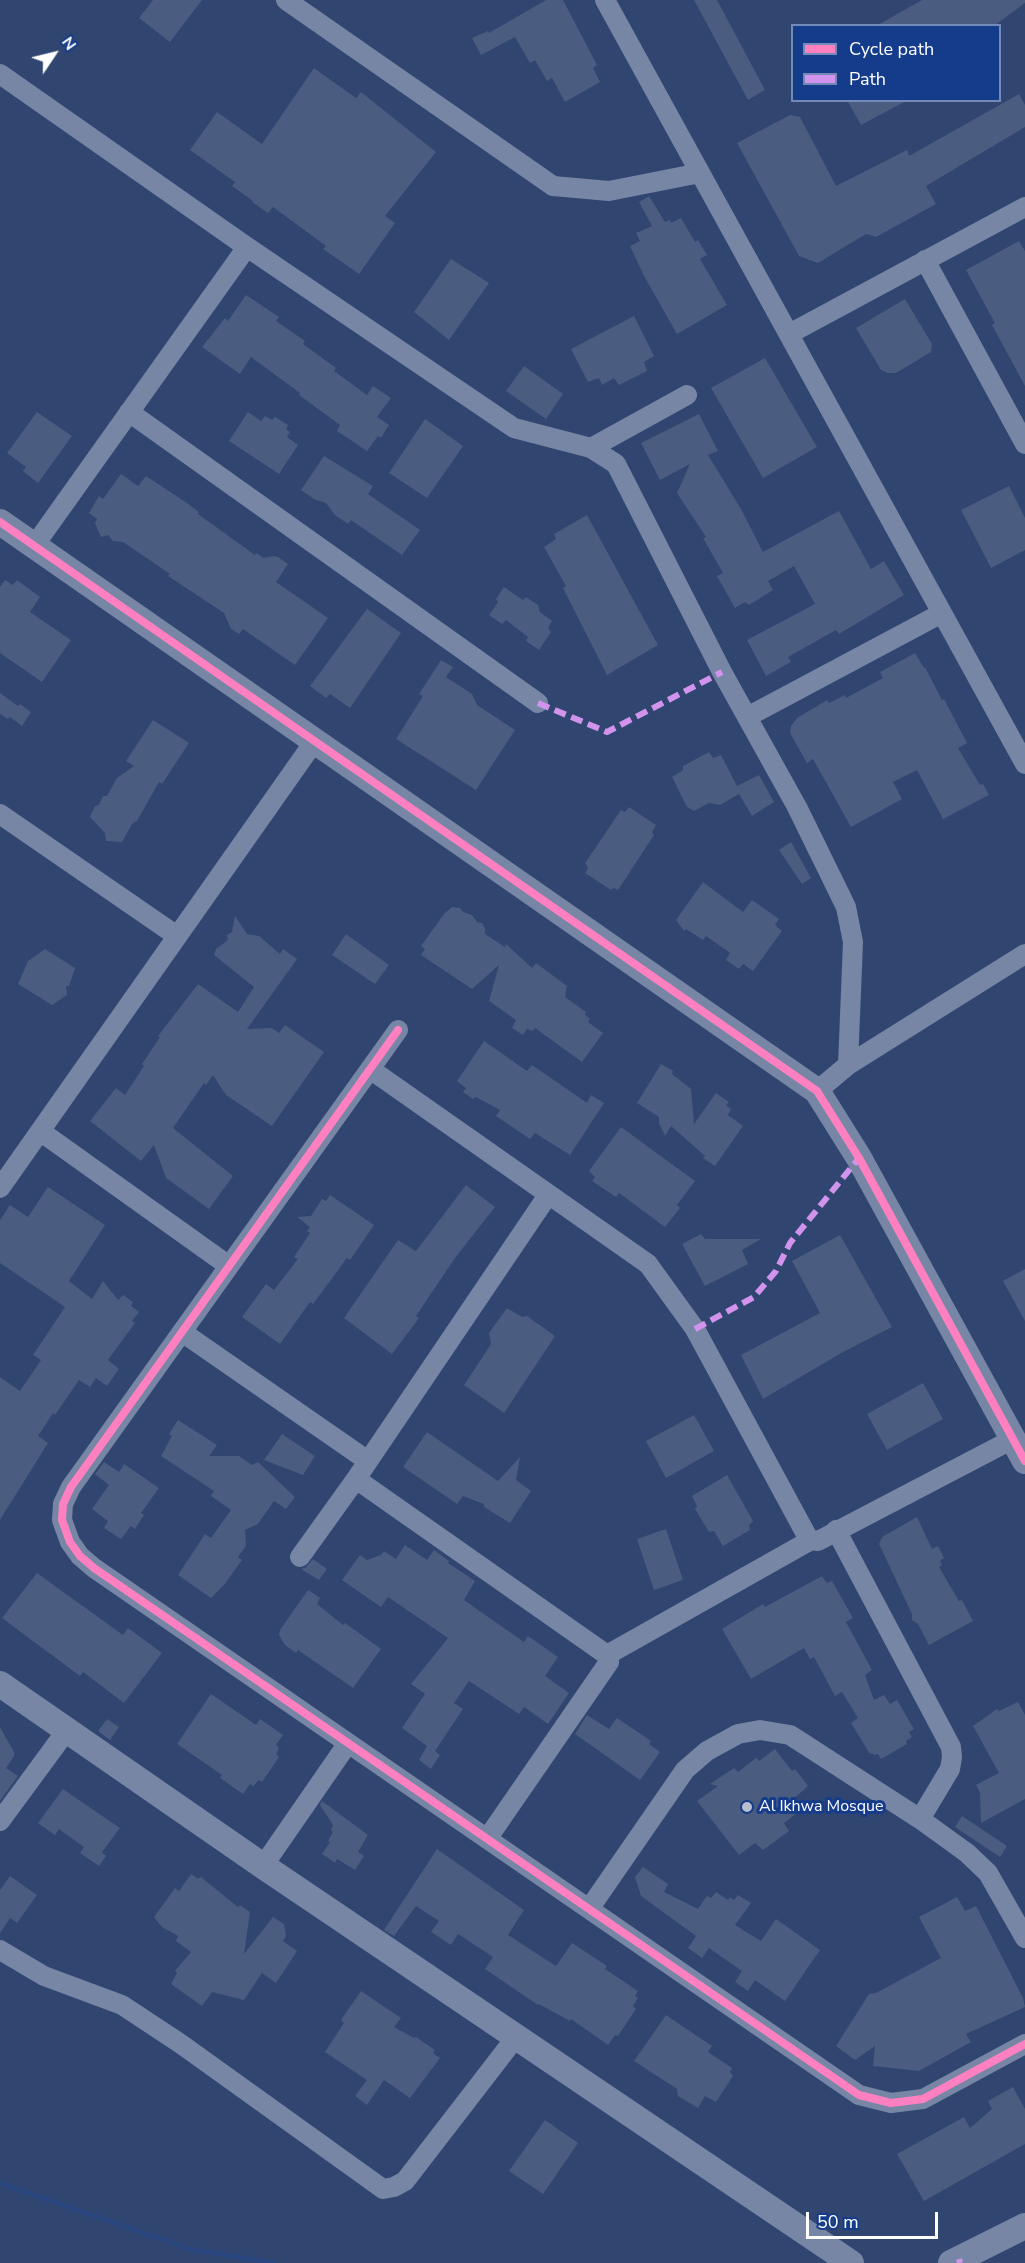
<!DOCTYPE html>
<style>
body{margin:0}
#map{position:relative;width:1025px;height:2263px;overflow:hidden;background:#304570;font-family:"Nunito Sans",sans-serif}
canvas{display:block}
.legend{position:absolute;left:791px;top:24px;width:210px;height:78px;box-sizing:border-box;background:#153c8b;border:2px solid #738ab9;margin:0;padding:8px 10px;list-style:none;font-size:18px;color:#fff}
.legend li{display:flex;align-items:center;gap:12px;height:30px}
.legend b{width:30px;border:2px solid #738ab9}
.north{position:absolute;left:24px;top:24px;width:60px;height:60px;-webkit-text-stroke:4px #153c8b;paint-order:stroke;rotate:55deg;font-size:16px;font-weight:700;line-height:24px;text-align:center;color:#fff}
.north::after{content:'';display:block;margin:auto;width:21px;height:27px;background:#fff;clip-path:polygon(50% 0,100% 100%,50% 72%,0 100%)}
.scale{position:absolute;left:806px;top:2212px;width:132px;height:27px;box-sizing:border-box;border:3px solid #fff;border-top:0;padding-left:8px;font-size:18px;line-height:21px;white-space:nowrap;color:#fff;-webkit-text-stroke:4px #153c8b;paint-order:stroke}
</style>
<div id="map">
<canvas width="1025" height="2263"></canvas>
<ul class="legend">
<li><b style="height:8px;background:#ff80c0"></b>Cycle path</li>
<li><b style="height:8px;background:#d193ec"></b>Path</li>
</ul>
<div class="north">N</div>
<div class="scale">50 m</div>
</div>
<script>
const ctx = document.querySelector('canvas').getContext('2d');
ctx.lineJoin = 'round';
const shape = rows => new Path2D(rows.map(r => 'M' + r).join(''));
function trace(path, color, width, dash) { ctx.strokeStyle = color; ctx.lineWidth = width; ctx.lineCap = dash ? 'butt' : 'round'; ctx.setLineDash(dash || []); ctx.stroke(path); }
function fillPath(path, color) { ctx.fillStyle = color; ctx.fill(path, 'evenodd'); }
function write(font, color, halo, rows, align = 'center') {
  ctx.font = font + ' "Nunito Sans",sans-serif'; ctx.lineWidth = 6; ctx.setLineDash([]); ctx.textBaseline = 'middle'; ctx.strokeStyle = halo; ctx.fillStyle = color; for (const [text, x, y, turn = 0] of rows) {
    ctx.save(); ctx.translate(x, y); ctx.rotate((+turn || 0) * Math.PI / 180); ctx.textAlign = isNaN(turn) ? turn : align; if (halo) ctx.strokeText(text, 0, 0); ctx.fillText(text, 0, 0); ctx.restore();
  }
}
trace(shape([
 [0,2183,190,2249,274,2263]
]), '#2a467f', 5);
fillPath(shape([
 [153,0,202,0,170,42,139,18],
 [546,0,563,0,597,65,593,68,600,82,565,102,552,78,547,81,535,60,530,63,515,37,481,55,472,38,488,31,489,33],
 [694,0,717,0,765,90,748,100],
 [922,0,1025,0,1025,3,994,26,876,26],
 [314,68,356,98,361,92,436,152,385,216,395,223,359,274,323,249,326,246,273,207,268,213,252,202,253,201,232,186,235,182,190,150,217,112,262,144],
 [1019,94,1025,105,1025,127,926,186,936,204,876,237,866,234,818,263,799,256,737,143,790,115,800,117,836,186,907,150,909,156],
 [847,100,908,100,861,125],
 [649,196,665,222,670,220,671,223,681,218,695,242,698,240,707,255,700,259,727,305,677,334,644,276,630,246,640,241,636,233,652,226,639,202],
 [1019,241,1025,251,1025,386,992,325,995,323,966,270],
 [451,259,489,283,449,340,414,312],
 [246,295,279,317,276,321,305,341,303,344,336,368,334,371,367,395,373,386,391,398,377,417,389,425,381,438,378,436,367,451,337,431,340,425,299,395,300,393,251,357,240,374,202,347,225,318,228,321],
 [905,299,932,344,931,352,896,373,888,373,881,370,856,328],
 [634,316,654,356,644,362,647,371,619,385,614,378,602,385,599,378,588,382,571,349],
 [765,358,817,447,763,478,711,388],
 [524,366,563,394,546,419,506,391],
 [37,412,72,436,38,483,23,471,26,467,7,453],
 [248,412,261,421,265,416,272,420,275,417,288,425,286,429,290,432,287,437,298,445,279,474,229,441],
 [699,414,718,451,708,455,741,509,763,552,839,511,871,569,884,561,904,595,839,634,836,630,788,657,791,662,766,676,747,640,815,604,794,566,768,581,773,590,749,605,745,602,735,608,717,576,723,573,703,538,706,537,677,493,690,464,660,480,641,443],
 [425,419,463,446,427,498,389,473],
 [324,456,373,486,368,494,420,530,402,555,351,520,348,524,335,515,326,503,314,499,301,490],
 [121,474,138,486,146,476,187,503,199,512,198,514,255,555,256,553,264,558,273,556,278,557,288,564,276,582,328,618,295,665,243,629,239,634,231,629,224,613,168,576,170,574,123,542,113,541,108,535,101,537,95,523,97,519,89,513,99,496,103,499],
 [1009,486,1025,518,1025,550,991,568,961,510],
 [587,515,658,645,607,675,563,588,566,586,544,547,556,539,554,534],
 [5,580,13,585,17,580,40,597,30,612,71,640,42,682,0,653,0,587],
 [504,587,523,600,526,597,538,605,540,612,552,621,548,628,551,632,539,650,526,641,528,637,506,620,502,624,489,615,498,602,496,599],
 [367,609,401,633,350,708,330,694,326,698,310,686],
 [915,653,924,668,925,667,942,700,944,699,967,743,958,748,980,785,983,784,989,795,943,819,917,770,893,782,902,799,851,827,813,759,807,763,790,733,791,726,797,718,827,700,829,703,845,695,846,698,883,678,880,672],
 [441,660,453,667,446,677,472,694,477,705,515,730,476,790,396,739,423,696,419,694],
 [0,693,18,706,20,704,31,712,22,726,10,717,8,719,0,714],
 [153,720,189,743,162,784,159,782,137,821,132,824,122,842,106,841,105,833,90,817,95,806,99,805,103,796,107,796,117,778,134,766,126,761],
 [709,752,713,758,721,755,737,786,759,775,774,802,752,816,739,794,720,805,709,803,694,811,687,807,672,777,683,770,683,766],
 [629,807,656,825,652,832,654,835,618,890,614,888,611,890,585,873,588,868,585,863,621,810,625,812],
 [791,842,811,878,802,884,779,850],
 [703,882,743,912,752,900,779,919,775,925,782,931,753,971,743,964,739,969,726,960,730,953,706,936,703,940,686,929,684,931,676,920],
 [452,907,460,908,463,912,472,915,477,922,482,923,485,928,485,934,505,947,506,944,532,968,536,963,567,986,565,997,586,1012,585,1015,590,1019,588,1022,603,1033,582,1062,535,1028,532,1031,527,1029,523,1035,512,1028,516,1020,489,1001,499,965,472,989,421,955,425,949,421,946,444,914],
 [235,916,247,934,259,936,280,954,283,949,297,959,247,1029,272,1028,279,1033,285,1025,324,1052,272,1126,226,1095,213,1075,206,1085,204,1083,173,1128,233,1176,209,1209,166,1178,154,1145,141,1161,90,1121,116,1088,125,1095,144,1066,142,1064,160,1037,158,1036,198,984,238,1012,254,987,214,955,216,949,228,940,227,935,232,932],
 [346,934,389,965,375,984,332,955],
 [45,949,75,968,69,986,66,986,67,995,52,1005,18,984,28,961],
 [484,1041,527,1071,532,1065,587,1103,591,1095,604,1103,570,1155,535,1133,530,1139,496,1116,500,1110,476,1097,473,1099,463,1092,466,1088,457,1081],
 [661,1064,673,1071,672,1074,691,1089,694,1124,716,1093,729,1102,726,1105,731,1109,728,1115,743,1126,715,1166,703,1158,705,1156,671,1126,665,1136,659,1123,659,1117,637,1103],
 [621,1127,695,1181,677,1205,680,1208,665,1227,619,1193,616,1197,592,1181,595,1177,589,1171],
 [466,1185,495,1207,455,1258,416,1316,419,1318,392,1354,344,1318,398,1240,416,1251],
 [48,1187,105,1225,69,1281,92,1299,103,1281,118,1300,123,1295,133,1302,131,1306,139,1312,132,1321,135,1323,108,1360,119,1369,107,1386,96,1378,90,1387,79,1380,55,1415,53,1413,38,1436,48,1443,0,1520,0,1377,20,1391,41,1360,33,1355,65,1307,0,1263,0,1220,10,1205,28,1217],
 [330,1195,374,1225,350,1260,347,1258,313,1304,310,1302,280,1344,242,1317,266,1284,274,1290,298,1259,294,1257,310,1233,307,1231,310,1227,297,1217,311,1216,322,1199,326,1201],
 [701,1234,705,1239,761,1239,742,1250,748,1264,705,1286,682,1244],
 [840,1235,892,1327,843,1352,763,1399,741,1355,820,1313,792,1261],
 [1025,1269,1025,1321,1003,1281],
 [507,1308,522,1317,527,1316,555,1336,504,1413,464,1385,491,1344,489,1333],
 [923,1383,943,1419,887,1450,867,1414],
 [694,1415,714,1451,666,1478,646,1441],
 [178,1420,217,1445,209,1456,239,1456,252,1465,258,1462,295,1497,286,1509,274,1501,258,1524,245,1530,246,1546,238,1557,242,1560,224,1585,211,1598,178,1575,205,1534,211,1538,231,1510,211,1496,214,1491,161,1456,172,1436,169,1434],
 [427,1432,498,1481,520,1457,516,1480,531,1491,510,1523,484,1507,484,1504,463,1496,457,1504,403,1467],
 [282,1434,315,1456,303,1475,264,1460],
 [104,1462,119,1472,124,1464,159,1488,141,1513,144,1515,135,1529,131,1526,121,1539,104,1528,108,1521,92,1509,109,1485,95,1474],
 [727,1475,753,1521,749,1525,750,1530,723,1546,714,1531,709,1532,695,1509,697,1506,692,1496],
 [917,1517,932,1549,938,1546,944,1558,940,1561,942,1565,939,1567,959,1601,962,1600,973,1621,929,1645,918,1624,912,1620,912,1614,879,1544,882,1537],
 [666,1529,683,1580,654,1590,637,1539],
 [405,1545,427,1560,434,1550,449,1561,448,1563,475,1581,464,1600,524,1642,528,1636,558,1657,545,1676,569,1693,548,1724,524,1707,519,1714,469,1681,454,1703,463,1709,435,1751,440,1755,431,1769,419,1760,427,1746,402,1728,425,1694,411,1684,448,1638,388,1597,381,1607,342,1580,360,1555,367,1560,381,1555,384,1551,396,1559],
 [313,1559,327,1569,319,1580,301,1569,305,1568],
 [37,1573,123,1635,128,1628,162,1653,124,1703,83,1672,80,1676,2,1618],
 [822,1576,827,1583,832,1581,853,1618,846,1622,872,1670,865,1675,874,1700,884,1695,890,1704,897,1700,914,1729,909,1732,912,1737,906,1741,907,1744,881,1759,878,1754,874,1755,872,1753,870,1754,851,1723,858,1718,842,1692,835,1696,814,1657,810,1659,804,1648,751,1679,722,1629,763,1604,765,1607],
 [308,1590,320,1598,317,1604,343,1625,345,1623,381,1649,353,1688,298,1650,296,1653,285,1645,279,1635,280,1630],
 [211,1694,256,1725,260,1719,283,1735,276,1745,279,1748,276,1754,279,1757,271,1769,262,1782,259,1780,253,1786,250,1784,243,1794,220,1778,222,1775,177,1744],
 [1018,1702,1025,1715,1025,1799,981,1823,980,1793,976,1785,999,1773,973,1726,997,1709,999,1711],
 [587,1715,609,1729,617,1718,651,1741,649,1744,660,1752,640,1780,575,1734],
 [107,1719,119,1727,110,1740,98,1731],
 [0,1727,14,1752,14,1756,6,1768,18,1776,0,1801],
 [775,1749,792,1771,795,1769,808,1786,790,1802,797,1813,784,1823,789,1831,763,1850,755,1843,739,1855,697,1801,718,1786,710,1784,734,1768,738,1772,756,1758,759,1761],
 [63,1789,120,1828,102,1852,106,1856,99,1866,80,1853,84,1847,59,1829,55,1835,38,1823],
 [322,1801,368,1835,358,1852,364,1856,355,1870,337,1859,335,1863,322,1854,330,1842,328,1841,333,1832,331,1830,333,1825,320,1805],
 [962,1816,1007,1846,1000,1857,955,1827],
 [437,1849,524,1910,508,1935,556,1966,572,1943,607,1966,605,1969,638,1991,635,1996,638,1998,633,2006,636,2009,618,2036,615,2035,608,2045,571,2019,570,2021,539,2004,538,2005,485,1969,493,1957,458,1934,451,1945,431,1932,439,1921,416,1906,394,1936,384,1930],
 [643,1867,668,1884,664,1892,698,1909,707,1896,711,1898,716,1892,728,1900,730,1897,734,1900,738,1895,751,1903,735,1925,761,1941,776,1919,820,1950,785,2001,755,1980,748,1991,735,1982,742,1971,709,1948,702,1958,688,1948,696,1936,641,1896,635,1877],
 [191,1874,198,1879,201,1877,238,1907,240,1905,250,1912,244,1954,273,1917,284,1924,286,1936,283,1941,297,1951,276,1983,262,1973,244,2000,212,1992,202,2006,171,1984,177,1973,175,1971,191,1952,176,1941,178,1936,162,1927,154,1917,175,1888,179,1891],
 [10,1876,37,1895,17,1923,10,1918,0,1933,0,1890],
 [957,1897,965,1911,976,1906,1023,1998,1025,2007,966,2034,971,2042,919,2071,873,2066,875,2046,855,2060,836,2046,869,1994,876,1993,941,1958,919,1917],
 [361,1991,401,2018,394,2027,414,2038,416,2037,435,2050,433,2053,440,2058,410,2098,384,2080,367,2105,355,2096,367,2080,325,2052,344,2023,341,2020],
 [666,2015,712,2046,708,2052,732,2068,730,2072,733,2076,716,2102,705,2096,698,2108,678,2096,677,2089,634,2061],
 [1013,2087,1025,2109,1025,2144,924,2201,897,2154,964,2117,970,2128,992,2109,988,2101],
 [545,2120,578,2143,543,2194,509,2171]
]), '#4a5c7f');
trace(shape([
 [286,0,553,186,609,191,700,173],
 [605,0,1025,764],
 [0,74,247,247,514,428,591,448,687,395],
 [925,260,1025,444],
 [789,334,1025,207],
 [129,412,538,703],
 [591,448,616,464,722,672,797,807,846,907,853,942,848,1065],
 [34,546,247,247],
 [747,717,942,613],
 [0,814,177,936],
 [398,1030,71,1487,63,1504,62,1520,70,1542,80,1556,94,1568,859,2095,891,2103,923,2099,1025,2044],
 [370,1069,648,1264,695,1329,807,1536,811,1540,818,1541,1013,1439],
 [817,1091,848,1065,1025,954],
 [40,1131,229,1266],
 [0,1188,314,742],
 [182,1332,368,1461],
 [356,1479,607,1655,609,1662,487,1839],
 [836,1530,951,1747,952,1757,950,1769,920,1819],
 [300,1557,356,1479,548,1195],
 [607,1655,811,1540],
 [0,1821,67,1730],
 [263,1866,348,1743],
 [589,1909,685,1770,707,1751,738,1734,760,1730,790,1735,920,1819,967,1853,988,1873,1025,1938],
 [0,1950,44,1976,122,2005,181,2044,383,2189,394,2187,405,2181,516,2037]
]), '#7786a5', 20);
trace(shape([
 [0,522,817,1091,859,1158,1025,1461],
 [0,1684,263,1866,851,2263],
 [951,2263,1025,2226]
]), '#7786a5', 26);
trace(shape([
 [538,703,607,732,722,672],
 [695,1329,754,1297,776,1271,790,1243,859,1158],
 [959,2259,960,2263]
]), '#d193ec', 6, [12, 6]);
trace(shape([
 [0,522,817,1091,859,1158,1025,1461],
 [398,1030,71,1487,63,1504,62,1520,70,1542,80,1556,94,1568,859,2095,891,2103,923,2099,1025,2044]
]), '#ff80c0', 8);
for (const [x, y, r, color] of [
 [747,1807,6,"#b7becd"]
]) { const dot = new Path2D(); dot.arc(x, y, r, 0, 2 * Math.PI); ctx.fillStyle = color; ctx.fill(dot); trace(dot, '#153c8b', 2); }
write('16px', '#fff', '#153c8b', [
 ["Al Ikhwa Mosque",759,1807]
], 'left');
</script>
